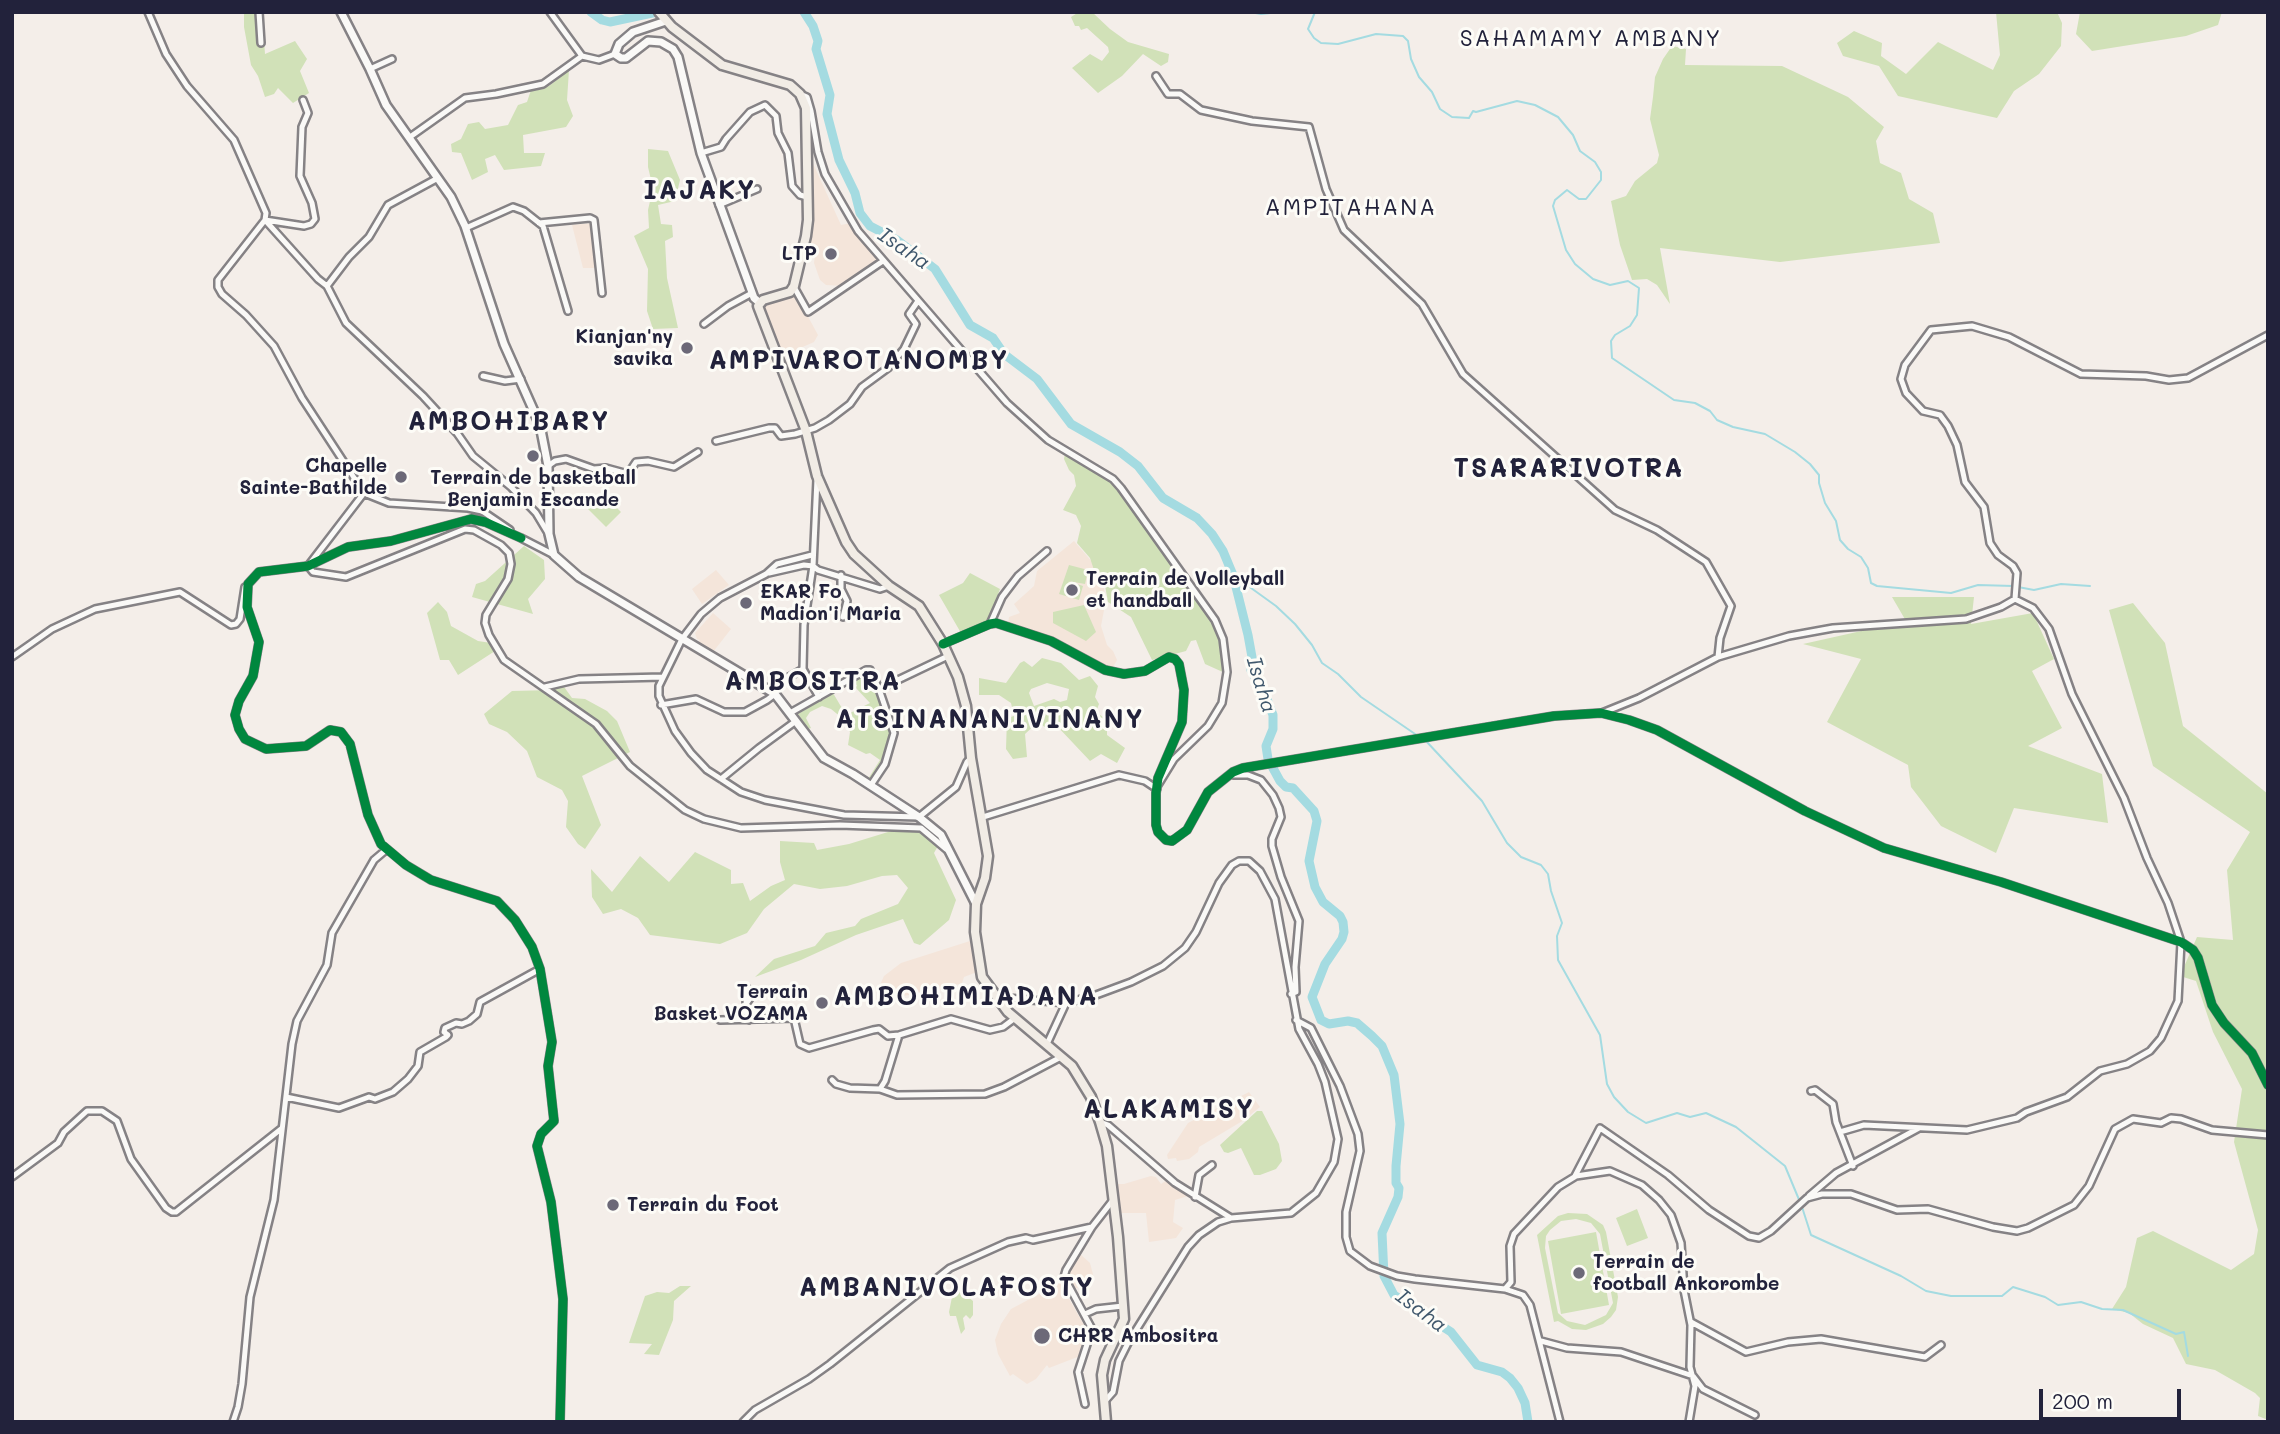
<!DOCTYPE html>
<style>
body{margin:0}
#map{position:relative;width:2280px;height:1434px;overflow:hidden;background:#f4eee9;font-family:Mali,sans-serif}
canvas{display:block}
.frame{position:absolute;inset:0;border:14px solid #22223b;pointer-events:none}
.scale{position:absolute;left:2039px;top:1389px;width:142px;height:32px;box-sizing:border-box;border:4px solid #22223b;border-top:0;padding-left:9px;font-size:21px;line-height:24px;white-space:nowrap;color:#22223b;-webkit-text-stroke:5px #fdfcf7;paint-order:stroke}
</style>
<div id="map">
<canvas width="2280" height="1434"></canvas>
<div class="frame"></div>
<div class="scale">200 m</div>
</div>
<script>
const ctx = document.querySelector('canvas').getContext('2d');
ctx.lineJoin = 'round';
function fillPath(path, color) { ctx.fillStyle = color; ctx.fill(path, 'evenodd'); }
const shape = rows => new Path2D(rows.map(r => 'M' + r).join(''));
function trace(path, color, width, dash) { ctx.strokeStyle = color; ctx.lineWidth = width; ctx.lineCap = dash ? 'butt' : 'round'; ctx.setLineDash(dash || []); ctx.stroke(path); }
function write(font, color, halo, rows, align = 'center') {
  ctx.font = font + ' Mali,sans-serif'; ctx.lineWidth = 6; ctx.setLineDash([]); ctx.textBaseline = 'middle'; ctx.strokeStyle = halo; ctx.fillStyle = color; for (const [text, x, y, turn = 0] of rows) {
    ctx.save(); ctx.translate(x, y); ctx.rotate((+turn || 0) * Math.PI / 180); ctx.textAlign = isNaN(turn) ? turn : align; if (halo) ctx.strokeText(text, 0, 0); ctx.fillText(text, 0, 0); ctx.restore();
  }
}
fillPath(shape([
 [811,159,841,225,851,223,881,262,844,286,826,285,820,280,814,263,816,247,813,244,808,244,807,241,809,162],
 [593,223,595,268,583,268,572,225],
 [791,295,798,298,818,335,814,342,780,357,761,309,765,301],
 [1074,541,1093,563,1104,588,1105,605,1101,626,1107,645,1113,651,1117,660,1112,669,1052,639,1008,624,1009,617,1020,613,1014,604,1034,586,1037,571],
 [716,570,729,585,702,604,692,589],
 [713,613,731,629,713,652,698,642,700,640,697,639,695,633],
 [970,941,977,972,964,977,962,983,941,990,896,997,894,993,880,991,880,985,884,976,901,963],
 [1249,1092,1260,1107,1244,1120,1199,1147,1198,1152,1189,1159,1177,1161,1176,1158,1168,1159,1167,1155,1188,1123],
 [1151,1176,1156,1177,1161,1184,1167,1180,1188,1196,1175,1200,1173,1222,1183,1228,1176,1238,1149,1242,1146,1213,1118,1213,1116,1184,1124,1184],
 [1079,1253,1090,1263,1094,1278,1090,1283,1074,1289,1068,1272],
 [1060,1283,1088,1332,1080,1356,1049,1368,1047,1365,1036,1379,1027,1384,1013,1374,1010,1376,998,1354,995,1340,1001,1324,1011,1309]
]), '#f4e5da');
fillPath(shape([
 [244,12,262,12,265,54,295,41,307,59,300,71,309,93,293,103,278,88,274,94,265,97,258,76,251,65,244,27],
 [1079,12,1092,12,1110,29,1128,42,1169,54,1168,62,1161,66,1143,54,1122,76,1098,93,1072,68,1090,54,1102,61,1109,52,1108,47,1087,28,1081,30,1079,26,1075,26,1071,17],
 [1996,12,2057,12,2062,23,2061,46,2039,74,2014,91,1997,118,1898,96,1879,66,1843,56,1837,43,1854,31,1882,43,1881,56,1906,74,1938,42,1993,70,2000,55],
 [2080,12,2222,12,2218,25,2186,36,2092,51,2076,34],
 [1672,46,1686,49,1685,65,1782,66,1848,97,1884,127,1876,141,1880,163,1901,173,1909,199,1933,213,1940,243,1780,262,1660,248,1670,304,1657,285,1647,279,1632,280,1620,245,1611,201,1626,196,1635,181,1657,163,1659,155,1650,119,1653,97,1655,77,1663,59],
 [569,70,567,100,573,116,566,127,523,135,524,153,545,153,541,166,504,170,495,155,485,159,488,172,472,180,461,153,452,152,451,144,461,139,468,124,479,122,485,129,508,125,518,105,527,102,531,90,549,86],
 [648,149,668,151,680,180,675,201,658,205,661,224,672,225,673,237,665,241,667,278,678,328,653,329,647,311,648,269,634,236,649,228,648,210,653,188,648,167],
 [1065,453,1112,480,1119,489,1214,621,1221,640,1225,673,1205,664,1196,640,1191,641,1186,651,1152,660,1131,617,1108,602,1104,580,1095,573,1090,558,1077,543,1081,526,1076,515,1063,510,1076,486,1074,475,1069,470,1064,459],
 [603,494,621,512,606,527,588,509],
 [524,546,544,560,545,579,528,599,533,614,472,597,476,584,485,581],
 [1069,565,1088,570,1085,584,1068,581,1083,586,1079,600,1059,594],
 [970,573,1000,589,988,621,961,633,939,595,963,583],
 [1892,597,1974,597,1971,624,2033,613,2054,659,2032,671,2062,728,2028,746,2102,774,2108,823,2014,808,1996,853,1941,826,1911,787,1908,765,1827,722,1861,659,1803,644,1906,621],
 [438,602,447,612,451,626,478,641,491,643,495,651,458,675,449,660,440,660,427,613],
 [2133,603,2165,643,2183,726,2268,794,2268,1420,2258,1416,2260,1398,2255,1393,2215,1370,2186,1364,2173,1338,2143,1324,2129,1313,2112,1309,2126,1287,2137,1238,2153,1231,2231,1270,2254,1254,2258,1230,2234,1142,2242,1089,2213,1032,2196,981,2180,976,2197,937,2233,940,2227,870,2250,832,2153,766,2109,610],
 [1084,605,1096,632,1086,641,1053,623,1053,612],
 [1042,658,1061,663,1079,680,1090,676,1098,686,1095,697,1099,704,1096,712,1103,717,1099,726,1107,731,1107,735,1125,748,1117,763,1101,754,1090,761,1057,726,1050,731,1038,722,1025,734,1027,757,1013,759,1006,749,1007,718,1014,716,1011,703,999,695,979,695,979,678,1006,683,1020,663,1024,661,1032,667],
 [1047,683,1069,689,1067,700,1060,702,1054,699,1034,706,1029,693,1031,689],
 [867,672,870,673,874,681,892,733,883,762,871,781,868,779,880,760,870,753,866,754,848,745,850,732,842,718,831,709,822,706,810,712,806,718,811,728,808,729,798,714,833,693,846,715,870,703,855,687,857,686,853,679],
 [562,684,572,698,585,699,607,711,617,721,630,752,582,776,601,825,585,849,578,844,566,827,568,801,562,790,537,777,527,751,507,732,489,724,484,714,512,691,553,690],
 [901,828,923,830,939,844,934,853,956,900,949,920,920,945,914,943,903,919,856,935,801,960,755,977,774,959,815,946,826,933,855,926,861,919,898,904,908,888,897,875,882,876,847,886,820,889,794,884,764,909,747,933,720,944,650,935,638,918,621,909,603,914,592,897,591,869,612,892,640,856,669,882,695,852,731,870,731,884,743,883,750,901,771,886,785,880,780,862,780,841,814,843,817,850,849,844],
 [1257,1111,1262,1111,1279,1144,1282,1161,1276,1169,1260,1175,1254,1175,1241,1148,1228,1153,1224,1152,1220,1145],
 [1637,1209,1648,1238,1627,1246,1616,1218],
 [1568,1213,1587,1214,1603,1225,1606,1232,1618,1297,1616,1310,1611,1317,1603,1324,1586,1330,1572,1329,1558,1321,1554,1322,1537,1235,1558,1216],
 [1576,1219,1591,1223,1600,1234,1613,1303,1606,1315,1585,1325,1567,1321,1558,1313,1545,1248,1546,1236,1550,1230,1561,1221],
 [1596,1232,1609,1305,1561,1314,1548,1241],
 [955,1282,966,1284,970,1294,967,1296,973,1301,973,1315,970,1319,966,1315,963,1318,965,1329,961,1334,956,1316,950,1316,949,1312],
 [680,1286,691,1286,674,1301,673,1320,659,1355,644,1354,652,1344,629,1343,645,1296,657,1292,669,1293]
]), '#d1e1b8');
trace(shape([
 [1250,12,1261,14,1280,12],
 [1315,12,1308,29,1314,38,1321,43,1338,44,1376,34,1403,36,1408,41,1411,59,1419,77,1432,92,1440,109,1452,117,1469,118,1473,111,1476,112,1517,101,1535,105,1558,117,1573,135,1580,151,1595,162,1601,172,1601,180,1586,199,1579,199,1567,190,1555,200,1553,206,1566,250,1575,264,1593,279,1610,285,1628,281,1639,288,1637,315,1630,326,1615,335,1611,341,1612,358,1674,400,1695,403,1710,411,1717,420,1733,427,1765,434,1795,452,1810,464,1819,475,1819,483,1825,503,1836,521,1840,540,1848,549,1861,557,1868,568,1871,583,1877,586,1951,593,1978,585,2013,586],
 [1233,575,1276,606,1295,624,1312,645,1322,663,1338,674,1361,697,1418,736],
 [2018,587,2034,590,2061,584,2090,586],
 [1426,741,1482,801,1507,843,1521,857,1541,865,1548,874,1551,891,1562,923,1557,936,1558,960,1600,1035,1607,1084,1614,1097,1628,1112,1646,1123,1677,1113,1690,1117,1706,1113,1736,1127,1785,1166,1800,1202],
 [1802,1207,1811,1235,1901,1276,1926,1291,1951,1296,2002,1296,2013,1287,2045,1297,2058,1305,2081,1302,2102,1309,2123,1310,2176,1334,2184,1332,2188,1356]
]), '#a4dbe1', 2);
trace(shape([
 [591,12,602,20,610,22,657,12],
 [804,12,813,26,818,41,816,49,830,95,827,114,839,160,855,193,860,213,870,226,897,240,935,269,970,325,993,338,1004,354,1037,379,1071,424,1120,452,1138,466,1163,498,1197,518,1212,534,1223,551,1233,575,1248,635,1252,657,1251,670,1266,697,1273,715,1273,729,1266,746,1268,759,1280,781,1286,787,1293,788,1314,811,1317,821,1309,861,1315,887,1323,902,1340,916,1343,922,1344,932,1342,939,1325,964,1312,997,1321,1020,1329,1024,1348,1021,1357,1023,1372,1036,1382,1046,1394,1075,1400,1124,1396,1166,1396,1183,1399,1188,1398,1197,1382,1233,1384,1276,1394,1295,1451,1332,1477,1365,1502,1372,1510,1378,1518,1388,1525,1403,1528,1422]
]), '#a4dbe1', 9);
const street = shape([
 [148,12,166,54,187,86,234,140,266,213,265,220,218,280,218,287,222,294,246,315,274,346,302,398,364,493,389,503,468,508,482,511,510,530],
 [259,12,261,43],
 [550,12,582,56,599,60,615,54],
 [370,69,392,59],
 [1156,76,1168,94,1180,94,1201,110,1252,121,1309,127,1326,189,1344,230,1422,304,1463,374,1615,510,1657,530,1706,562,1731,606,1720,638,1718,657],
 [800,94,807,97,811,111,818,152,825,174,858,231,1007,403,1048,440,1113,479,1121,488,1215,620,1223,639,1227,672,1222,703,1208,726,1174,759,1158,785],
 [410,137,465,98,496,94,543,84,582,56],
 [701,153,721,147,726,139,750,112,765,105,776,116,778,133,788,153,792,186,800,195,807,197],
 [438,178,388,205,369,237,349,257,327,286,346,323,423,396,457,433,473,456,511,487,536,513,548,533],
 [719,205,757,189],
 [265,220,304,226,311,224,315,219,312,203,300,176,302,127,308,113,303,100],
 [265,220,318,279,327,286],
 [539,223,590,218,594,220,602,293],
 [466,228,513,207,524,211,543,226,568,311],
 [794,287,808,312,883,261],
 [704,324,728,306,752,293],
 [483,376,505,381,521,379],
 [716,441,769,428,775,428,781,436,795,434,815,428,829,420,850,404,862,387,888,368,904,349,916,324,909,314,918,301],
 [548,466,555,461,566,459,594,469,606,468,628,474,636,462,648,461,674,467,698,452],
 [817,479,813,566,804,625,803,669,819,697],
 [364,493,308,566,313,572,346,577,465,529,474,530,501,545,509,553,511,564,508,579,486,615,485,623,489,635,504,660,596,724,630,766,685,810,704,819,741,828,840,825,921,828,946,849],
 [521,538,485,522,471,519,391,541,348,547,308,566,259,572,248,584,247,607,259,642,253,676,239,701,235,715,239,729,245,739,266,749,306,746,330,730,341,732,350,744,368,815,381,844,406,865,431,880,497,901,515,920,532,947,540,969,552,1042,548,1066,554,1121,541,1134,537,1146,551,1202,563,1299,560,1422],
 [521,538,554,555],
 [812,555,777,564,766,574,720,598,701,614,682,639,659,686,659,696,675,731,691,753,707,770,721,779,741,792,765,800,844,815,919,817,956,787,967,762,971,758],
 [769,573,804,565,813,566,818,570,880,589,889,586],
 [841,575,841,589,847,601,843,617],
 [990,624,1002,597,1018,576,1047,551],
 [943,644,990,624,996,623,1051,641,1105,670,1124,674,1145,671,1169,657,1175,659,1179,664,1184,690,1182,722,1158,778,1156,793,1156,825,1158,832,1166,840,1172,841,1187,830,1208,792,1233,772,1243,768,1554,716,1601,713,1629,720,1657,730,1805,811,1884,848,2001,882,2181,942,2193,950,2198,958,2212,1005,2224,1023,2252,1053,2268,1085],
 [12,657,52,629,95,609,180,592,231,625,236,624,240,619,245,587],
 [545,687,579,679,663,677],
 [879,689,948,656],
 [661,705,696,699,724,712,745,712,767,700,775,694,780,682,803,669],
 [790,713,866,670,870,670,879,689,894,733,885,764,871,785],
 [1602,713,1639,698,1718,657,1789,636,1833,628,1966,619,2001,607,2015,599,2017,573,2013,566,1998,555,1990,543,1984,507,1965,482,1957,445,1948,426,1940,415,1923,411,1906,393,1901,379,1905,365,1931,330,1972,326,2009,337,2081,374,2146,376,2169,380,2188,378,2268,335],
 [1233,775,1248,775,1261,780,1273,795,1279,808,1281,817,1272,839,1272,846,1281,877,1299,921,1295,967,1296,992,1291,994],
 [721,779,759,748,796,721],
 [983,817,1119,775,1145,781,1157,789],
 [996,997,1066,1003,1096,995,1131,982,1163,966,1185,948,1196,932,1219,883,1232,865,1239,861,1249,861,1260,871,1275,899,1299,1029,1318,1064,1325,1082,1338,1139,1334,1162,1316,1193,1291,1213,1231,1218,1218,1222,1199,1235,1188,1247,1128,1343,1119,1361,1113,1392,1105,1401],
 [746,1004,747,988],
 [720,1020,794,1018,800,1044,809,1048,873,1030,879,1029,888,1036,899,1035,951,1019,990,1030,1003,1027,1015,1018],
 [749,1020,746,1012,746,1004,755,991],
 [1296,1020,1311,1028,1340,1086,1358,1134,1360,1151,1346,1212,1346,1237,1350,1251,1370,1266,1397,1276,1415,1279,1505,1289,1511,1282,1510,1246,1514,1234,1558,1187,1576,1176,1610,1171,1642,1185,1659,1200,1671,1215,1681,1243,1684,1290,1691,1325,1690,1367,1695,1386,1689,1422],
 [1047,1044,1066,1003],
 [832,1080,836,1084,850,1088,880,1089,897,1095,985,1094,1004,1087,1061,1057],
 [880,1089,885,1081,899,1035],
 [1811,1091,1815,1090,1833,1104,1836,1122,1853,1166],
 [286,1097,339,1108,369,1097,375,1099,393,1092,408,1079,418,1066,420,1052,446,1037,448,1035,444,1032,445,1028,456,1023,462,1024,469,1021,477,1014,480,1002,540,969],
 [1100,1122,1108,1125,1175,1183,1231,1218],
 [1840,1132,1864,1125,1967,1130,2017,1118,2026,1112,2067,1097,2100,1071,2127,1064,2150,1051,2161,1038,2178,1001,2181,942,2168,903,2147,858,2124,798,2072,694,2049,629,2033,608,2015,599],
 [1575,1176,1600,1128,1668,1175,1709,1210,1749,1236,1759,1238,1771,1231,1807,1198,1822,1194,1851,1194,1897,1210,1928,1209,1993,1227,2017,1231,2028,1228,2074,1205,2089,1186,2115,1129,2133,1119,2161,1123,2171,1118,2181,1119,2212,1130,2268,1135],
 [12,1177,58,1143,64,1132,87,1111,102,1111,117,1121,131,1159,166,1208,172,1212,176,1212,281,1129],
 [1809,1196,1836,1173,1919,1128],
 [1195,1197,1199,1175,1212,1165],
 [1505,1289,1523,1295,1530,1305,1560,1422],
 [1085,1314,1096,1309,1123,1306],
 [1691,1322,1746,1352,1788,1342,1821,1339,1925,1357,1941,1345],
 [1541,1341,1567,1348,1621,1352,1693,1376,1703,1389,1755,1415],
 [1085,1404,1078,1372,1092,1329,1064,1277,1066,1270,1092,1227,1113,1200],
 [233,1422,238,1407,242,1384,250,1297,274,1200,292,1044,297,1021,327,965,332,933,374,860,387,849],
 [743,1422,755,1410,809,1379,830,1364,950,1268,1008,1242,1026,1238,1033,1240,1092,1227]
]);
const secondary = shape([
 [341,12,370,69,386,105,451,197,465,226,504,344,540,425,548,466,549,534,554,555,579,577,775,694,824,758,853,774,919,817,941,835,976,904],
 [666,21,633,32,619,44,615,54,621,58,626,58,648,41,661,42,673,49,678,57,701,153,754,298,760,303]
]);
const primary = shape([
 [659,12,672,27,722,65,790,85,800,94,806,108,808,220,806,236,794,286,790,292,763,300,758,306,806,431,817,476,846,542,854,554,889,586,919,606,943,644,958,677,966,706,971,758,988,856,985,878,976,904,975,932,982,977,1008,1012,1072,1066,1091,1097,1100,1122,1107,1146,1118,1237,1124,1319,1105,1360,1102,1375,1106,1422]
]);
trace(street, '#858285', 10);
trace(secondary, '#858285', 12);
trace(primary, '#858285', 13);
trace(street, '#faf9f7', 5);
trace(secondary, '#faf9f7', 7);
trace(primary, '#f1ece5', 8);
trace(shape([
 [521,538,485,522,471,519,391,541,348,547,308,566,259,572,248,584,247,607,259,642,253,676,239,701,235,715,239,729,245,739,266,749,306,746,330,730,341,732,350,744,368,815,381,844,406,865,431,880,497,901,515,920,532,947,540,969,552,1042,548,1066,554,1121,541,1134,537,1146,551,1202,563,1299,560,1422],
 [943,644,990,624,996,623,1051,641,1105,670,1124,674,1145,671,1169,657,1175,659,1179,664,1184,690,1182,722,1158,778,1156,793,1156,825,1158,832,1166,840,1172,841,1187,830,1208,792,1233,772,1243,768,1554,716,1601,713,1629,720,1657,730,1805,811,1884,848,2001,882,2181,942,2193,950,2198,958,2212,1005,2224,1023,2252,1053,2268,1085]
]), '#00873e', 9);
for (const [x, y, r, color] of [
 [831,254,7,"#6c6978"],
 [687,348,7,"#6c6978"],
 [533,456,7,"#6c6978"],
 [401,477,7,"#6c6978"],
 [1072,590,7,"#6c6978"],
 [746,603,7,"#6c6978"],
 [822,1003,7,"#6c6978"],
 [613,1205,7,"#6c6978"],
 [1579,1273,7,"#6c6978"],
 [1042,1336,9,"#6c6978"]
]) { const dot = new Path2D(); dot.arc(x, y, r, 0, 2 * Math.PI); ctx.fillStyle = color; ctx.fill(dot); trace(dot, '#fdfcf7', 2.5); }
write('bold 19px', '#22223b', '#fdfcf7', [
 ["LTP",817,254,"right"],
 ["Kianjan'ny",673,337,"right"],
 ["savika",673,359,"right"],
 ["Chapelle",387,466,"right"],
 ["Sainte-Bathilde",387,488,"right"],
 ["Terrain de basketball",533,478,"center"],
 ["Benjamin Escande",533,500,"center"],
 ["Terrain de Volleyball",1086,579],
 ["et handball",1086,601],
 ["EKAR Fo",760,592],
 ["Madion'i Maria",760,614],
 ["Terrain",808,992,"right"],
 ["Basket VOZAMA",808,1014,"right"],
 ["Terrain du Foot",627,1205],
 ["Terrain de",1593,1262],
 ["football Ankorombe",1593,1284],
 ["CHRR Ambositra",1058,1336]
], 'left');
write('italic 21px', '#3f576c', '#fdfcf7', [
 ["Isaha",904,249,34],
 ["Isaha",1261,685,73],
 ["Isaha",1421,1311,37]
]);
ctx.letterSpacing = '2px';
write('23px', '#22223b', '#fdfcf7', [
 ["SAHAMAMY AMBANY",1591,39],
 ["AMPITAHANA",1351,208]
]);
ctx.letterSpacing = '0px';
ctx.letterSpacing = '2px';
write('bold 26px', '#22223b', '#fdfcf7', [
 ["IAJAKY",700,191],
 ["AMPIVAROTANOMBY",859,361],
 ["AMBOHIBARY",509,422],
 ["TSARARIVOTRA",1569,469],
 ["AMBOSITRA",813,682],
 ["ATSINANANIVINANY",990,720],
 ["AMBOHIMIADANA",966,997],
 ["ALAKAMISY",1169,1110],
 ["AMBANIVOLAFOSTY",947,1288]
]);
ctx.letterSpacing = '0px';
</script>
